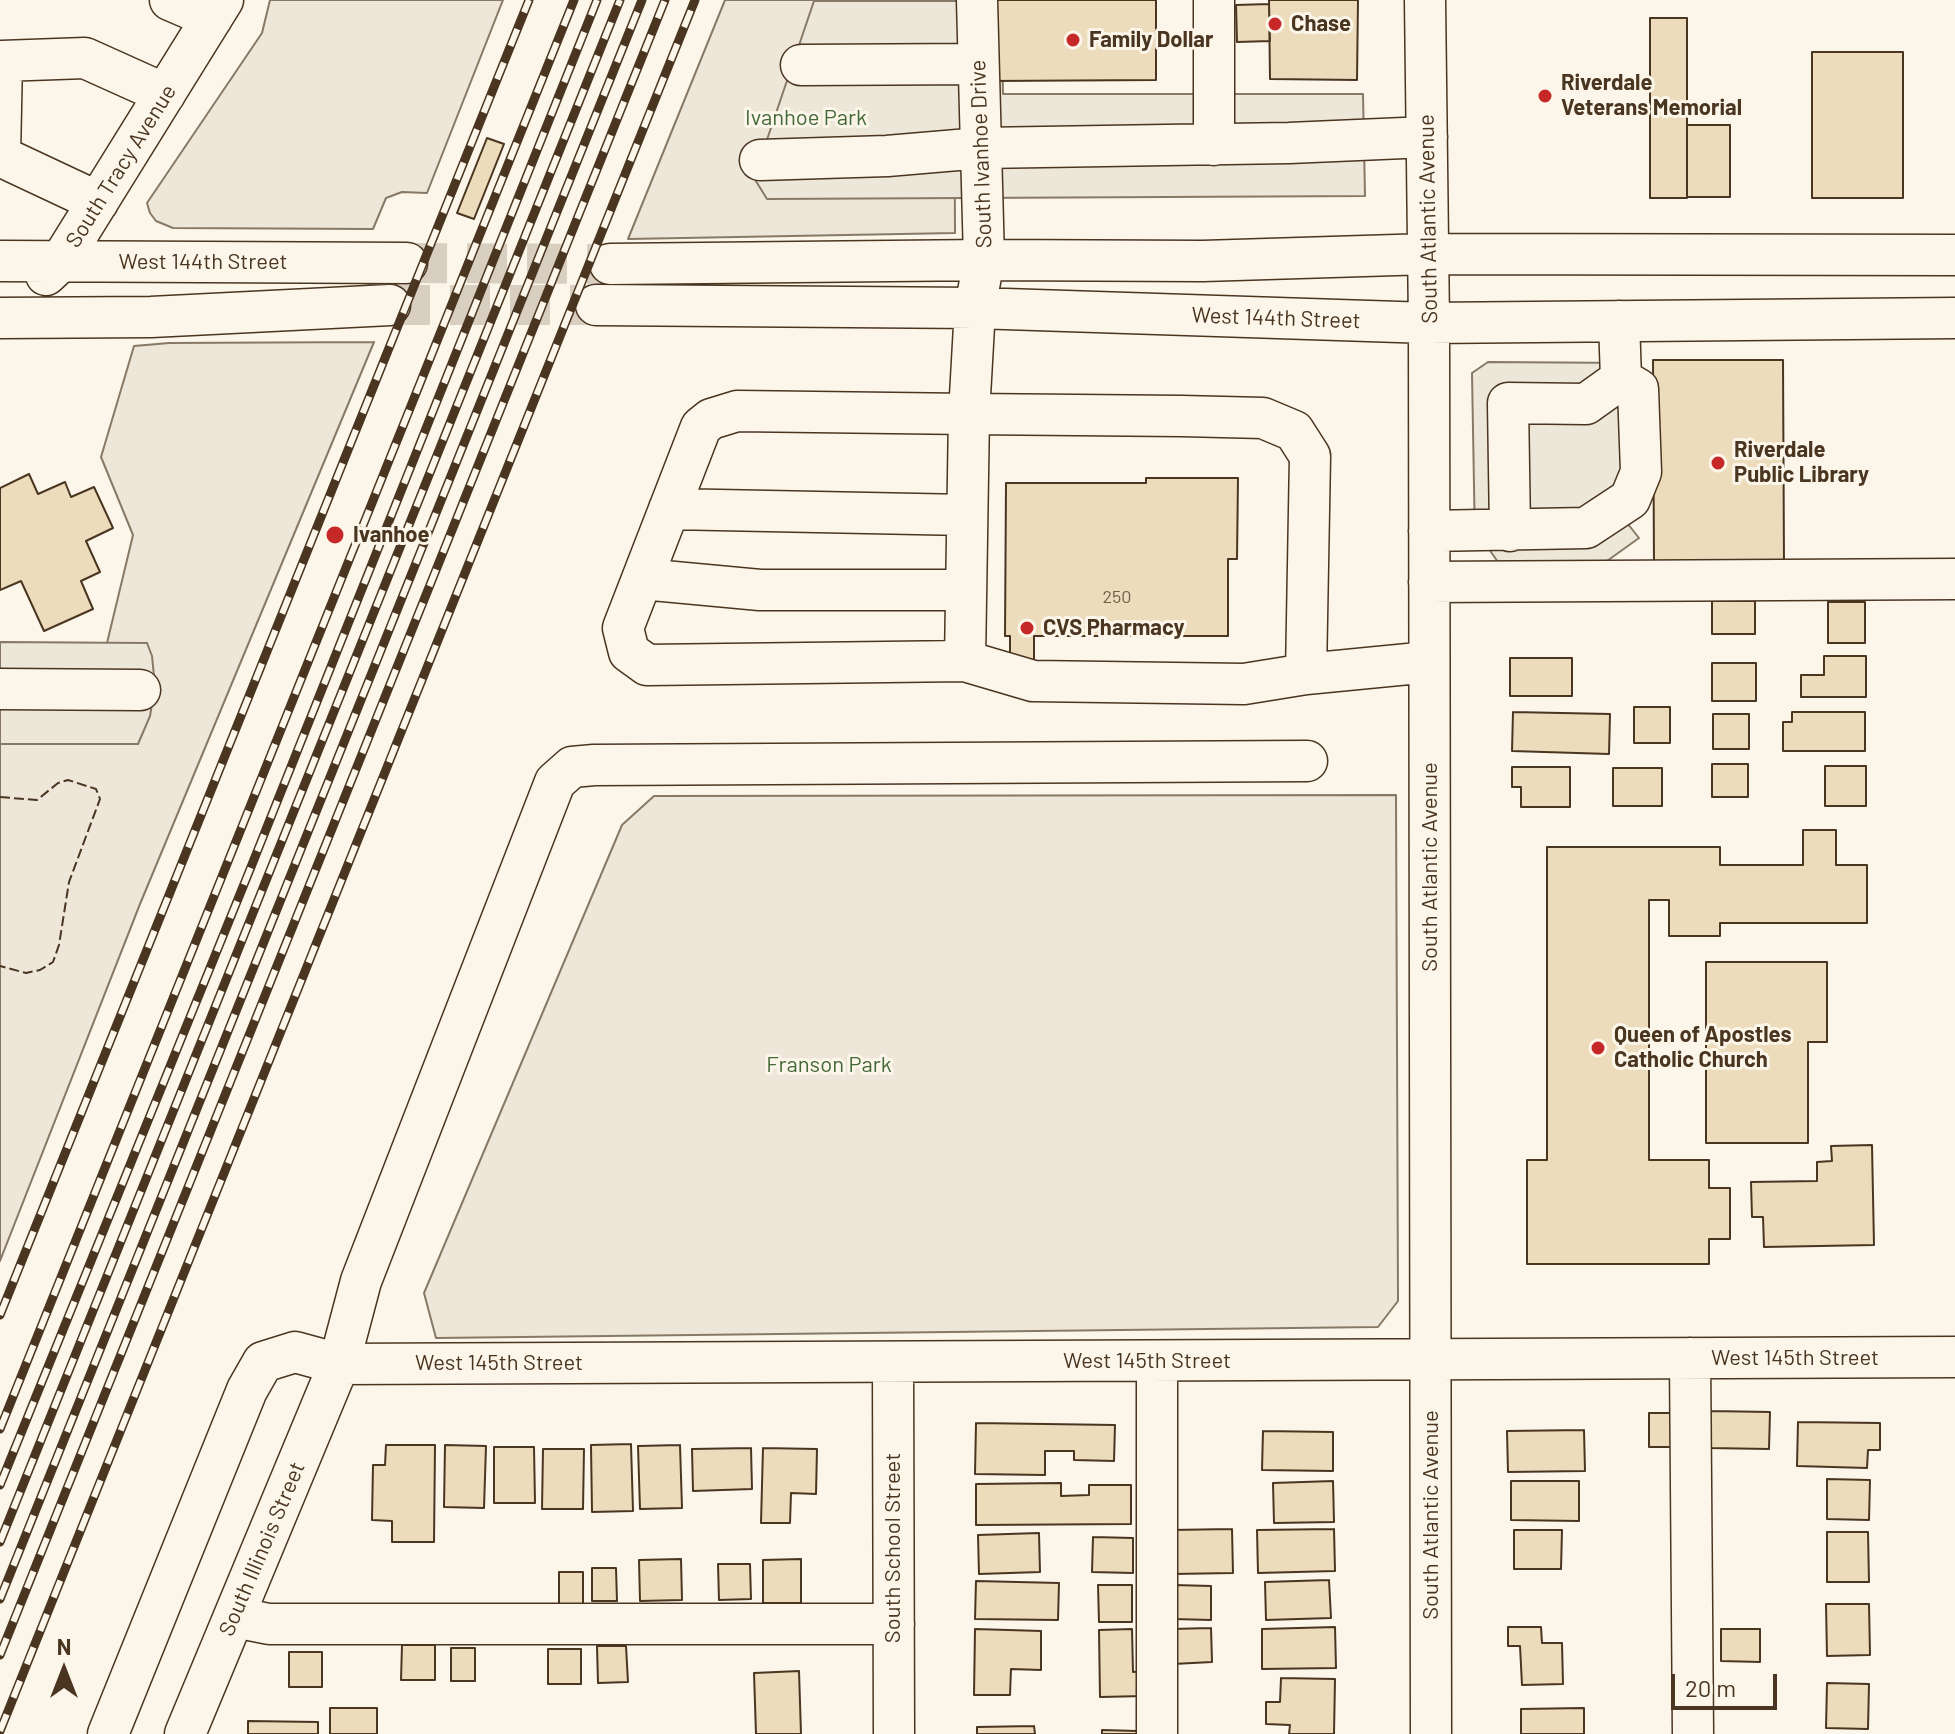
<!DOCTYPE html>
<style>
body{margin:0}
#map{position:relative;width:1955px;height:1734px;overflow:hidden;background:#fbf6e9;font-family:Barlow,sans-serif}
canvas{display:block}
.north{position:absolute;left:24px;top:1630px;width:80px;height:80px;-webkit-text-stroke:6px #fbf6e9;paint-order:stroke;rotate:0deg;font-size:22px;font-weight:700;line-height:32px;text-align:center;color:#4a3520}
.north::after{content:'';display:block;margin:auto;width:28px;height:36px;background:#4a3520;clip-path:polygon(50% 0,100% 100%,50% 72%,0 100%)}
.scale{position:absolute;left:1671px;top:1674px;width:106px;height:36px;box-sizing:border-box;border:4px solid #4a3520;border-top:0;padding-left:10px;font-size:24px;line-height:28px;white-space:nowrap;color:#4a3520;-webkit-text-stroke:6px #fbf6e9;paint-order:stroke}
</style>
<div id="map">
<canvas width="1955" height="1734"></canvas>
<div class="north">N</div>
<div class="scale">20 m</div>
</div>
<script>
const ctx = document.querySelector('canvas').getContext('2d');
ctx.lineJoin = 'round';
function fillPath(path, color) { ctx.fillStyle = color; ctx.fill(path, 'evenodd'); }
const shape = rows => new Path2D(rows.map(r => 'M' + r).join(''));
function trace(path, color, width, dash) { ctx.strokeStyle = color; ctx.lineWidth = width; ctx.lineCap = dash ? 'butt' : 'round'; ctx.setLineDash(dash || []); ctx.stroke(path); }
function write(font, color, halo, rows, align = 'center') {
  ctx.font = font + ' Barlow,sans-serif'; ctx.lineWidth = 6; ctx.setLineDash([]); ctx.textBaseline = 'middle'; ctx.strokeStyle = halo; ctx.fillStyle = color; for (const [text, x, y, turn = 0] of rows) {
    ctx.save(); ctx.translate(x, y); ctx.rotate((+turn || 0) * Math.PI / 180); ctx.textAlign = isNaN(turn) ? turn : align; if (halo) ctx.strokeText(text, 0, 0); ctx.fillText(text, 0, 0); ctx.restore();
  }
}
const green = shape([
 [270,0,503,0,427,193,402,192,386,198,373,229,173,228,156,221,150,213,147,203,262,33,270,0],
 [725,0,954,0,955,233,628,239,725,0],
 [374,342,140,904,0,1261,0,744,138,744,147,643,107,643,133,535,101,457,134,346,169,343,374,342],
 [1396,795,1398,1301,1378,1327,436,1338,424,1293,622,825,654,796,1396,795]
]);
fillPath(green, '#ede6d9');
trace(green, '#887966', 2);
const parking = shape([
 [814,1,1001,1,1003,94,1363,94,1365,196,767,199,754,178,814,1],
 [1488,362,1631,363,1624,519,1639,538,1600,566,1500,565,1484,542,1475,542,1472,373,1488,362],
 [0,642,147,643,152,656,155,686,150,716,138,744,0,744,0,642]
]);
fillPath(parking, '#ede7d9');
trace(parking, '#887966', 2);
const building = shape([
 [990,0,1156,0,1156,80,990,81,990,0],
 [1269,0,1358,0,1357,80,1270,79,1269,0],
 [1269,4,1270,41,1237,42,1236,5,1269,4],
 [1650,18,1687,18,1687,198,1650,198,1650,18],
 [1812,52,1903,52,1903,198,1812,198,1812,52],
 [1687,125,1730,125,1730,197,1687,197,1687,125],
 [487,138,504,144,474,219,457,213,487,138],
 [1653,360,1783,360,1784,567,1654,567,1653,360],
 [29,474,38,494,65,482,71,497,94,487,113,528,86,541,100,572,81,581,93,609,44,631,21,581,0,590,0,488,29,474],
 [1146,478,1238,478,1237,559,1228,559,1228,636,1034,636,1034,667,1010,667,1010,636,1005,636,1006,483,1146,483,1146,478],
 [1712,601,1755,601,1755,634,1712,634,1712,601],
 [1828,602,1865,602,1865,643,1828,643,1828,602],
 [1824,656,1866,656,1866,697,1801,697,1801,675,1824,675,1824,656],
 [1510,658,1572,658,1572,696,1510,696,1510,658],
 [1712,663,1756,663,1756,701,1712,701,1712,663],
 [1634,707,1670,707,1670,743,1634,743,1634,707],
 [1513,712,1610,714,1609,754,1512,751,1513,712],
 [1792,712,1865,712,1865,751,1783,751,1783,722,1792,722,1792,712],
 [1713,714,1749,714,1749,749,1713,749,1713,714],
 [1712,764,1748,764,1748,797,1712,797,1712,764],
 [1825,766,1866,766,1866,806,1825,806,1825,766],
 [1512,767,1570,767,1570,807,1521,807,1521,787,1512,787,1512,767],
 [1613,768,1662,768,1662,806,1613,806,1613,768],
 [1803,830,1836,830,1836,865,1867,865,1867,923,1720,923,1720,936,1669,936,1669,900,1649,900,1649,1160,1709,1160,1709,1188,1730,1188,1730,1239,1709,1239,1709,1264,1527,1264,1527,1160,1547,1160,1547,847,1720,847,1720,865,1803,865,1803,830],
 [1706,962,1827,962,1827,1042,1808,1042,1808,1143,1706,1143,1706,962],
 [1872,1145,1874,1245,1764,1247,1763,1217,1752,1217,1751,1182,1817,1181,1817,1162,1832,1161,1831,1146,1872,1145],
 [1710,1411,1770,1412,1769,1449,1709,1448,1710,1411],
 [1649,1413,1673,1413,1673,1447,1649,1447,1649,1413],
 [1798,1422,1880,1423,1880,1450,1868,1450,1867,1468,1797,1466,1798,1422],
 [976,1423,1115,1425,1114,1461,1074,1460,1074,1451,1045,1451,1045,1475,975,1474,976,1423],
 [1584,1430,1585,1471,1508,1472,1507,1431,1584,1430],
 [1263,1431,1333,1432,1333,1471,1262,1470,1263,1431],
 [631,1444,633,1511,592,1512,591,1445,631,1444],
 [386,1445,435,1445,434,1542,392,1542,392,1521,372,1520,373,1465,385,1465,386,1445],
 [445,1445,486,1446,484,1508,444,1507,445,1445],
 [680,1445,682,1508,640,1509,638,1446,680,1445],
 [494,1447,534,1447,535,1503,494,1503,494,1447],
 [751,1448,752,1489,693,1491,692,1449,751,1448],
 [763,1448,817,1449,816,1494,791,1493,790,1523,761,1523,763,1448],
 [543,1449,584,1449,583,1509,542,1509,543,1449],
 [1827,1479,1870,1480,1869,1520,1827,1519,1827,1479],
 [1333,1481,1334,1522,1274,1523,1273,1483,1333,1481],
 [1511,1481,1579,1481,1579,1521,1511,1520,1511,1481],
 [1061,1483,1061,1496,1089,1495,1089,1485,1131,1485,1131,1524,976,1525,976,1484,1061,1483],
 [1232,1529,1233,1573,1172,1574,1171,1530,1232,1529],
 [1334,1529,1335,1571,1258,1573,1257,1530,1334,1529],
 [1514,1530,1562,1530,1561,1569,1514,1569,1514,1530],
 [1827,1532,1868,1532,1869,1582,1827,1582,1827,1532],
 [1039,1533,1040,1572,979,1574,978,1535,1039,1533],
 [1093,1537,1133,1538,1133,1573,1092,1572,1093,1537],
 [681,1559,682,1600,640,1601,639,1560,681,1559],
 [801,1559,801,1603,763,1603,763,1560,801,1559],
 [718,1564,750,1564,751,1599,719,1600,718,1564],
 [592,1568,616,1568,617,1601,592,1601,592,1568],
 [559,1572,583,1572,583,1606,559,1606,559,1572],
 [1329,1580,1331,1618,1266,1620,1265,1582,1329,1580],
 [976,1581,1059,1583,1058,1620,975,1619,976,1581],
 [1098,1585,1132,1585,1132,1622,1099,1622,1098,1585],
 [1174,1585,1211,1586,1211,1620,1174,1619,1174,1585],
 [1826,1604,1869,1604,1870,1655,1827,1656,1826,1604],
 [1335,1627,1336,1668,1262,1669,1262,1629,1335,1627],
 [1508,1627,1541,1627,1542,1643,1562,1643,1563,1684,1522,1685,1520,1646,1508,1646,1508,1627],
 [1211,1628,1212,1662,1173,1664,1172,1629,1211,1628],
 [975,1629,1041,1631,1041,1670,1011,1669,1010,1695,974,1695,975,1629],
 [1132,1629,1133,1672,1144,1671,1144,1696,1100,1697,1099,1630,1132,1629],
 [1721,1629,1760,1629,1760,1662,1721,1661,1721,1629],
 [402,1645,435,1645,435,1680,401,1680,402,1645],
 [597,1646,626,1646,628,1682,598,1683,597,1646],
 [451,1648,475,1648,475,1681,451,1681,451,1648],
 [548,1649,581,1649,581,1684,548,1684,548,1649],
 [289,1652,322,1652,322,1687,289,1687,289,1652],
 [799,1671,801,1734,756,1734,754,1673,799,1671],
 [1281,1678,1335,1679,1334,1734,1289,1734,1290,1725,1266,1724,1266,1702,1280,1702,1281,1678],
 [1827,1683,1869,1684,1868,1729,1826,1728,1827,1683],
 [330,1708,377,1708,377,1734,330,1734,330,1708],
 [1584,1708,1584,1734,1521,1734,1521,1709,1584,1708],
 [248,1721,318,1722,318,1734,248,1734,248,1721],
 [1034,1726,1035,1734,977,1734,977,1727,1034,1726],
 [1102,1730,1137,1731,1137,1734,1102,1734,1102,1730]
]);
fillPath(building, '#ecdcbc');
trace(building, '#4a3520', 2);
trace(shape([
 [407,263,610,264],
 [390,305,596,305]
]), '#d8cfc1', 40, [40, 20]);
const minor = shape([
 [170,0,212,18],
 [977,0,984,260,975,308,969,414,965,661,647,665,629,652,623,628,701,427,711,419,737,411,969,414,1182,416,1263,418,1294,431,1310,456,1306,674,1429,662],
 [1425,0,1429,323,1431,1734],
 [801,65,978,64],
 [1214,145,1214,0],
 [0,155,2,61,85,58,165,94],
 [0,156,98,202],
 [760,160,887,156,981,148,1289,143,1427,137],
 [0,261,407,263],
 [610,264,984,260,1203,261,1428,254,1955,255],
 [46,275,61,261,223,0],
 [596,305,975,308,1429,323,1955,318],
 [0,318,151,317,390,305],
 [669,509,966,515],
 [1429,531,1586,528,1630,499,1641,472,1638,389,1621,379,1619,321],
 [1510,531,1508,403,1586,404,1621,379],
 [642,579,760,590,966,590],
 [1429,582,1955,579],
 [965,661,1033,681,1244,684,1306,674],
 [0,689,140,690],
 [1690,1358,1693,1734],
 [893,1362,894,1734],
 [234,1617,269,1624,894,1624],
 [108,1734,247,1390,263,1362,295,1352,339,1364,1955,1357],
 [185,1734,339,1364,361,1281,555,782,572,767,594,765,1307,761],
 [1157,1734,1157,1361]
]);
trace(minor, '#4a3520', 43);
trace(minor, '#fbf6e9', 40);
const rail = shape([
 [0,1315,529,0],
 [0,1429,574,0],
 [0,1485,251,867,597,0],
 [0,1542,620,0],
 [0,1599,642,0],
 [0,1655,665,0],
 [0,1731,695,0]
]);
trace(rail, '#4a3520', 9);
trace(rail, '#fbf6e9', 6, [18]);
trace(shape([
 [0,797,37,800,58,783,68,780,96,789,100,799,69,882,59,945,53,962,40,970,26,973,0,966]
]), '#4a3520', 2, [10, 4]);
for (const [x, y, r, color] of [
 [1275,24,8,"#c62828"],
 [1073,40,8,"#c62828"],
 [1545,96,8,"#c62828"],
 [1718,463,8,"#c62828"],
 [335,535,10,"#c62828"],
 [1027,628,8,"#c62828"],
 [1598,1048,8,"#c62828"]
]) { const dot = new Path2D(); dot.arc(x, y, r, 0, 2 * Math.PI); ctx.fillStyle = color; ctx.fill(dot); trace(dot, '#fbf6e9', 3); }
write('18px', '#725f47', null, [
 ["250",1117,597]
]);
write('bold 22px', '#4a3520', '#fbf6e9', [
 ["Chase",1291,24],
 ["Family Dollar",1089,40],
 ["Riverdale",1561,83],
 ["Veterans Memorial",1561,108],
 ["Riverdale",1734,450],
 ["Public Library",1734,475],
 ["Ivanhoe",353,535],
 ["CVS Pharmacy",1043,628],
 ["Queen of Apostles",1614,1035],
 ["Catholic Church",1614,1060]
], 'left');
write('22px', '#436837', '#fbf6e9', [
 ["Ivanhoe Park",806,118],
 ["Franson Park",829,1065]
]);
write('22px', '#4a3520', '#fbf6e9', [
 ["South Ivanhoe Drive",981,154,-92],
 ["South Tracy Avenue",121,166,-58],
 ["South Atlantic Avenue",1428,219,-91],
 ["West 144th Street",203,262],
 ["West 144th Street",1276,318,2],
 ["South Atlantic Avenue",1430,867,-90],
 ["West 145th Street",1795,1358],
 ["West 145th Street",1147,1361],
 ["West 145th Street",499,1363],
 ["South Atlantic Avenue",1431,1515,-90],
 ["South School Street",893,1548,-90],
 ["South Illinois Street",262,1549,-67]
]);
</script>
